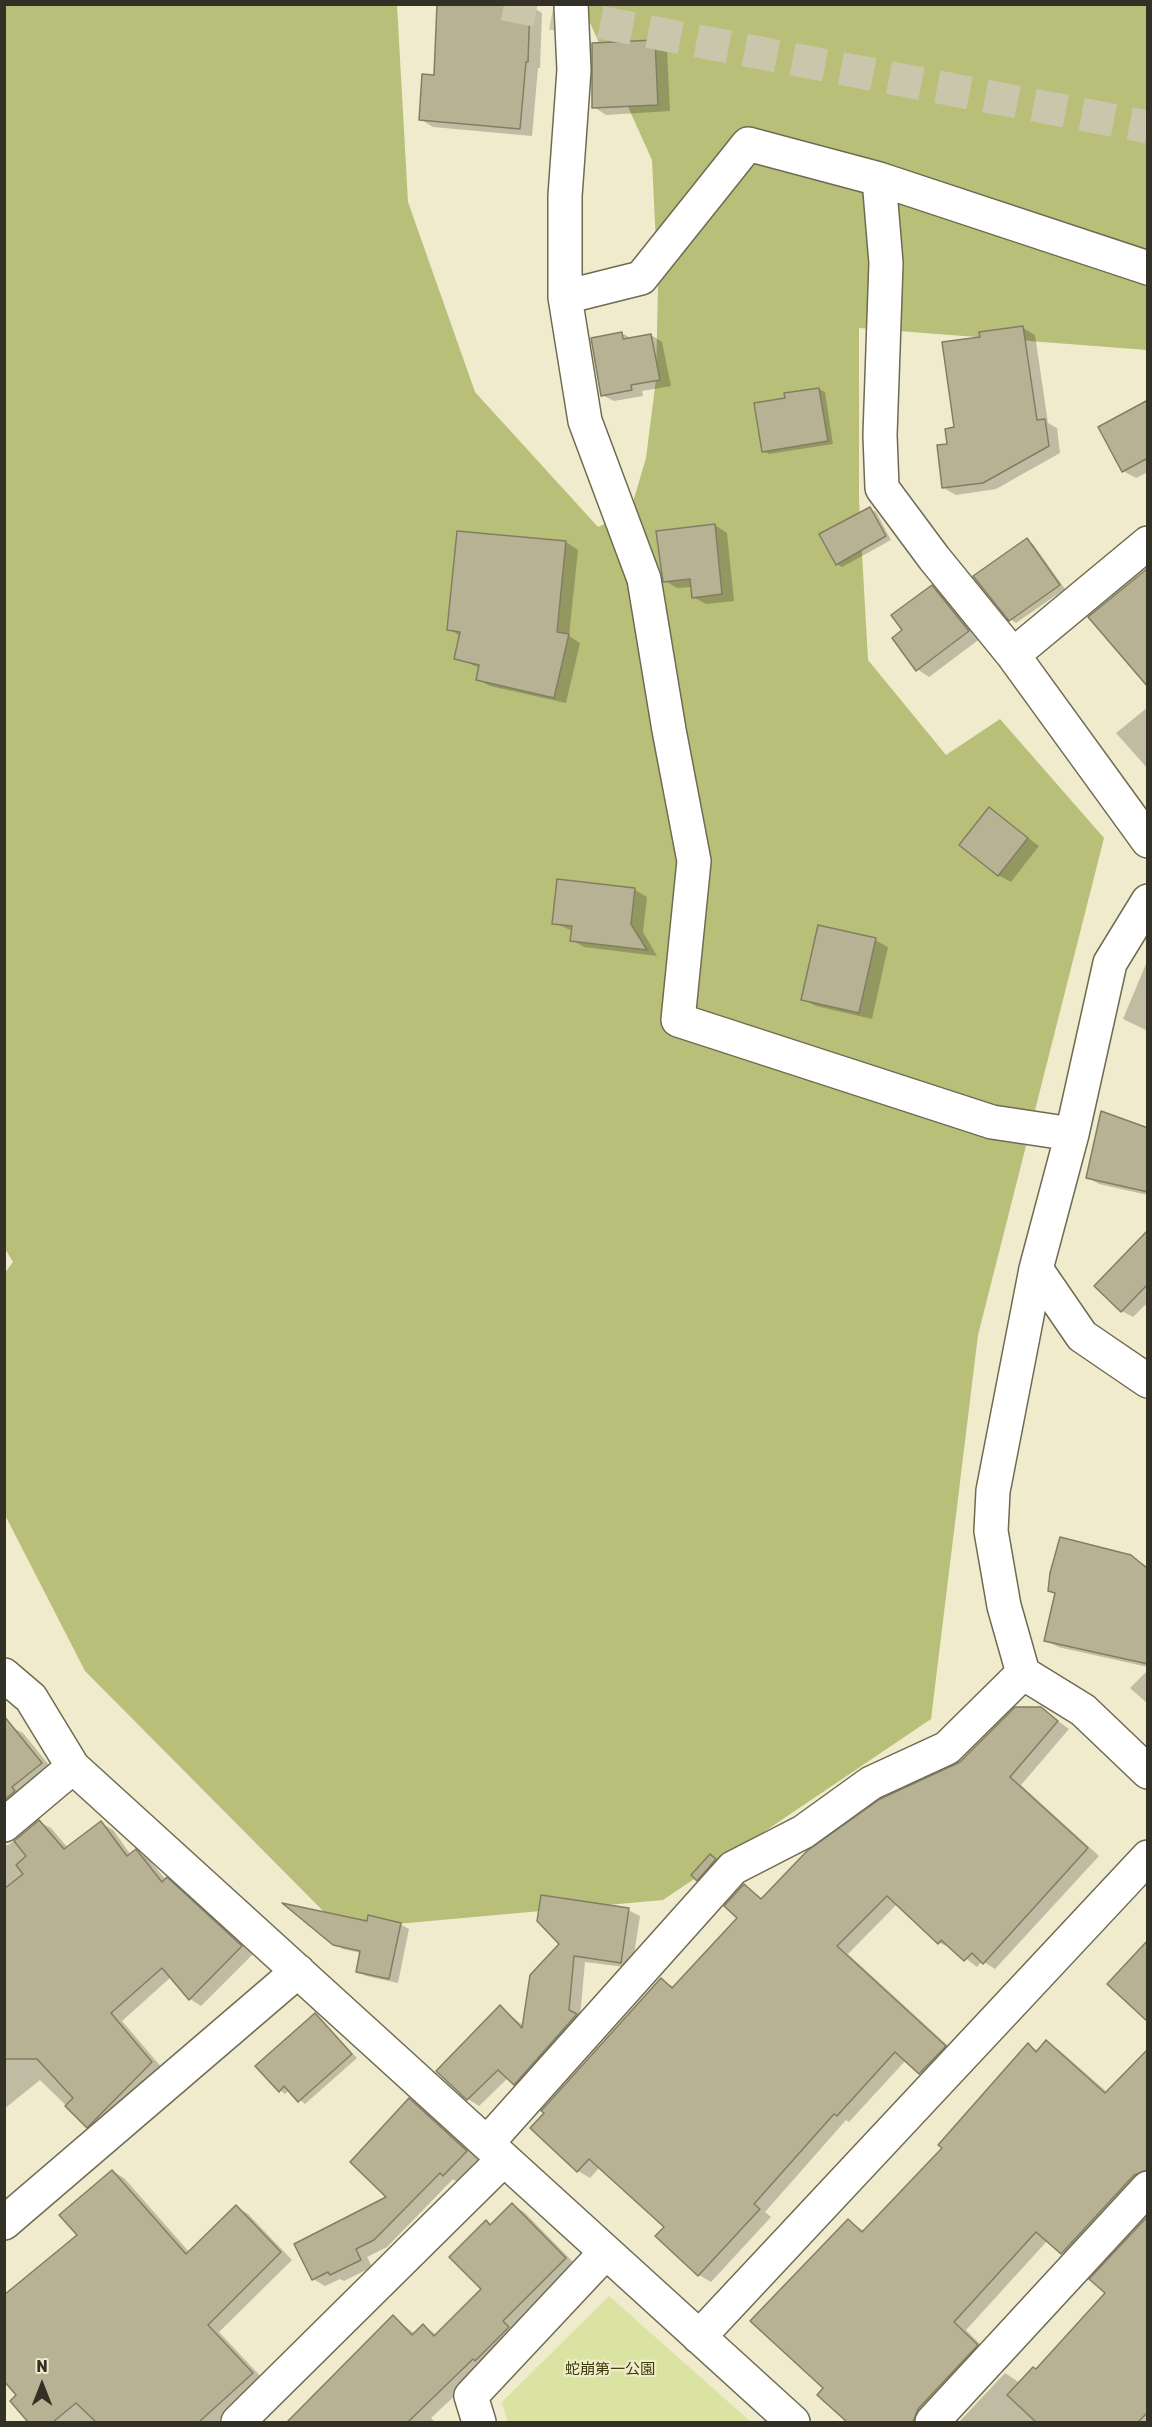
<!DOCTYPE html>
<meta charset="utf-8">
<style>
body{margin:0}
#map{position:relative;width:1152px;height:2427px;overflow:hidden;background:#f0ebcc;font-family:Rubik,sans-serif}
canvas{display:block}
.frame{position:absolute;inset:0;border:6px solid #333125;pointer-events:none}
.north{position:absolute;left:12px;top:2355px;width:60px;height:60px;-webkit-text-stroke:4px #f0ebcc;paint-order:stroke;rotate:0deg;font-size:16px;font-weight:700;line-height:24px;text-align:center;color:#333125}
.north::after{content:'';display:block;margin:auto;width:21px;height:27px;background:#333125;clip-path:polygon(50% 0,100% 100%,50% 72%,0 100%)}
</style>
<div id="map">
<canvas width="1152" height="2427"></canvas>
<div class="frame"></div>
<div class="north">N</div>
</div>
<script>
const ctx = document.querySelector('canvas').getContext('2d');
ctx.lineJoin = 'round';
function fillPath(path, color) { ctx.fillStyle = color; ctx.fill(path, 'evenodd'); }
const shape = rows => new Path2D(rows.map(r => 'M' + r).join(''));
function trace(path, color, width, dash) { ctx.strokeStyle = color; ctx.lineWidth = width; ctx.lineCap = dash ? 'butt' : 'round'; ctx.setLineDash(dash || []); ctx.stroke(path); }
function write(font, color, halo, rows, align = 'center') {
  ctx.font = font + ' Rubik,"Noto Sans JP",sans-serif'; ctx.lineWidth = 4.5; ctx.setLineDash([]); ctx.textBaseline = 'middle'; ctx.strokeStyle = halo; ctx.fillStyle = color; for (const [text, x, y, turn = 0] of rows) {
    ctx.save(); ctx.translate(x, y); ctx.rotate((+turn || 0) * Math.PI / 180); ctx.textAlign = isNaN(turn) ? turn : align; if (halo) ctx.strokeText(text, 0, 0); ctx.fillText(text, 0, 0); ctx.restore();
  }
}
fillPath(shape([
 [609,2296,751,2422,508,2422,502,2402]
]), '#dbe3a2');
fillPath(shape([
 [5,5,397,5,408,202,475,392,598,527,630,512,646,458,656,379,658,286,652,160,582,5,1147,5,1147,350,859,328,859,500,868,660,946,755,1000,719,1104,838,978,1335,931,1719,663,1900,341,1929,85,1671,5,1515,4,1274,13,1262,4,1247]
]), '#b7bf79');
fillPath(shape([
 [530,6,542,13,540,68,538,68,532,136,433,127,420,119,436,77],
 [654,41,667,49,670,111,606,115,594,107],
 [1023,328,1035,335,1048,423,1057,428,1060,453,996,489,956,495,944,488,948,445,981,338],
 [622,333,632,339,651,335,662,342,671,386,642,391,643,396,614,401,602,395],
 [819,389,825,392,833,444,769,454,763,451,787,400],
 [1148,402,1148,472,1136,478,1123,471],
 [870,509,876,512,891,540,842,567,837,564],
 [715,525,727,533,734,601,706,604,693,597,692,587,677,588,665,581],
 [1027,540,1033,544,1065,589,1016,623,1010,619],
 [566,542,578,550,569,636,580,643,566,703,490,686,477,679,480,668,456,658,460,636,449,629],
 [932,587,944,594,981,638,929,677,917,669,905,631],
 [1148,707,1148,769,1116,733],
 [989,809,1039,846,1011,882,998,875],
 [635,890,647,897,643,932,657,956,584,947,572,940,573,931,554,923],
 [875,940,888,947,872,1019,816,1006,803,999],
 [1148,959,1148,1031,1123,1019],
 [1102,1112,1148,1127,1148,1195,1099,1184,1088,1178],
 [1148,1232,1148,1307,1145,1305,1133,1317,1122,1311],
 [1131,1556,1148,1567,1148,1667,1058,1647,1046,1640,1056,1594,1049,1590],
 [1148,1670,1148,1704,1130,1688],
 [1040,1708,1069,1729,1021,1785,1099,1856,995,1969,982,1961,977,1967,952,1948,939,1943,897,1904,848,1954,957,2054,932,2080,906,2060,849,2122,846,2120,765,2212,771,2217,711,2282,699,2275,666,2227,600,2167,590,2178,578,2171,532,2128,661,1980,674,1987,739,1917,744,1886,763,1899],
 [11,1727,23,1733,53,1770,4,1819,4,1732],
 [39,1822,51,1828,68,1848,101,1823,113,1830,131,1855,136,1851,148,1858,166,1880,179,1886,253,1954,201,2006,190,1999,171,1977,122,2021,163,2069,99,2133,87,2126,40,2080,4,2109,4,1845,8,1845],
 [628,1910,640,1916,632,1968,585,1962,580,2017,526,2090,508,2078,479,2106,468,2099,500,2007,524,2026,531,1975],
 [368,1922,400,1924,409,1929,398,1983,366,1976,358,1971,361,1953,343,1949,334,1944],
 [315,2015,357,2058,305,2104,289,2090,285,2094,280,2090],
 [1046,2042,1059,2050,1107,2092,1148,2051,1148,2182,1075,2261,1048,2240,966,2330,989,2353,928,2422,849,2422,819,2395,825,2388,848,2221,864,2231,944,2148,1028,2045,1039,2051],
 [410,2100,422,2107,479,2159,457,2182,453,2179,387,2247,367,2257,372,2267,344,2281,340,2279,325,2286,313,2279,388,2198],
 [112,2171,124,2178,190,2253,236,2207,248,2214,292,2260,219,2332,264,2380,218,2422,30,2422,12,2401,18,2396,4,2297,80,2235],
 [512,2205,524,2212,577,2266,520,2335,431,2418,435,2422,289,2422,393,2317,415,2334,423,2326,437,2335,483,2289,486,2222,492,2225],
 [1148,2218,1148,2422,959,2422,1005,2373,1020,2383,1037,2370,1107,2293]
]), '#0003');
const building = shape([
 [437,4,530,4,528,62,526,62,520,129,419,120,422,74,434,75,437,4],
 [655,40,658,105,592,108,592,43,655,40],
 [1023,326,1037,420,1045,419,1049,446,983,483,942,488,937,445,947,444,945,429,954,427,942,342,980,337,979,332,1023,326],
 [622,332,623,339,651,334,660,380,631,385,632,390,601,396,591,338,622,332],
 [819,388,828,441,762,452,754,403,785,398,784,393,819,388],
 [1148,400,1148,458,1122,472,1098,427,1148,400],
 [870,507,886,536,836,565,819,534,870,507],
 [715,524,722,594,692,598,690,579,663,582,656,531,715,524],
 [457,531,566,541,557,632,569,634,554,698,476,680,479,665,454,659,460,632,447,630,457,531],
 [1027,538,1060,585,1009,621,973,576,1027,538],
 [1148,568,1148,687,1088,617,1148,568],
 [932,585,969,631,916,671,892,638,902,630,891,615,932,585],
 [989,807,1028,838,998,876,959,845,989,807],
 [557,879,635,888,631,924,647,950,570,941,572,926,552,924,557,879],
 [818,925,876,938,859,1013,801,1000,818,925],
 [1101,1111,1148,1128,1148,1192,1086,1178,1101,1111],
 [1148,1230,1148,1284,1121,1312,1094,1286,1148,1230],
 [1060,1537,1131,1555,1148,1569,1148,1664,1044,1641,1055,1593,1048,1591,1050,1573,1060,1537],
 [1015,1707,1041,1707,1058,1721,1010,1777,1088,1848,983,1964,972,1953,964,1961,941,1940,938,1944,887,1896,837,1946,946,2046,919,2074,895,2052,837,2116,834,2114,754,2204,760,2209,698,2276,655,2236,664,2227,589,2159,577,2172,530,2128,544,2113,541,2111,661,1978,672,1988,737,1918,724,1906,744,1884,761,1899,807,1851,880,1799,960,1762,1015,1707],
 [4,1716,42,1763,12,1787,15,1791,4,1800,4,1716],
 [39,1820,64,1849,101,1821,127,1856,136,1849,162,1882,167,1877,242,1946,189,2000,162,1968,111,2013,152,2062,87,2128,65,2106,73,2098,37,2059,4,2059,4,1889,23,1874,16,1865,26,1856,14,1841,39,1820],
 [710,1854,716,1859,697,1881,691,1875,710,1854],
 [541,1895,629,1908,621,1963,574,1956,569,2010,577,2014,514,2085,498,2070,467,2100,436,2071,500,2005,522,2028,530,1975,559,1944,537,1921,541,1895],
 [282,1903,367,1921,368,1915,401,1923,389,1979,356,1972,360,1951,333,1945,282,1903],
 [1148,1940,1148,2022,1107,1984,1148,1940],
 [315,2013,352,2054,298,2102,284,2086,279,2092,255,2066,315,2013],
 [1046,2040,1105,2093,1148,2049,1148,2170,1134,2175,1061,2254,1036,2232,954,2322,978,2345,918,2409,913,2422,847,2422,817,2395,823,2388,750,2321,848,2219,862,2232,942,2148,938,2145,1028,2043,1036,2052,1046,2040],
 [409,2098,467,2151,443,2176,440,2173,374,2240,356,2249,361,2260,330,2275,328,2272,312,2280,294,2244,386,2197,350,2162,409,2098],
 [112,2170,186,2254,236,2205,281,2252,208,2325,253,2373,199,2422,96,2422,76,2403,53,2422,28,2422,10,2401,16,2395,4,2381,4,2295,77,2235,59,2215,112,2170],
 [512,2203,566,2258,503,2321,509,2327,475,2361,473,2359,408,2422,287,2422,393,2315,412,2335,423,2324,434,2336,481,2289,449,2257,486,2220,490,2225,512,2203],
 [1148,2216,1148,2412,1138,2422,1036,2422,1007,2395,1033,2367,1036,2369,1105,2293,1089,2279,1148,2216]
]);
fillPath(building, '#b7b294');
trace(building, '#837e63', 1.5);
trace(shape([
 [504,4,1148,127]
]), '#cac6ab', 33, [33, 16]);
const minor = shape([
 [571,4,574,70,565,196,565,297,585,421,644,579,669,730,694,861,678,1020,992,1122,1072,1134],
 [879,179,886,263,880,435,882,488,934,558,1013,655,1148,841],
 [565,297,641,278,748,144,879,179,1148,268],
 [1013,655,1148,543],
 [1036,1269,1082,1336,1148,1381],
 [1023,1673,1083,1710,1148,1772],
 [4,1675,31,1698,73,1767,793,2422],
 [4,1825,73,1767],
 [487,2143,733,1868,803,1832,871,1783,947,1748,1023,1673,1004,1606,991,1531,993,1491,1036,1269,1072,1134,1110,963,1148,901],
 [4,2223,298,1971],
 [699,2337,1148,1857],
 [238,2422,504,2159],
 [479,2422,471,2396,606,2252],
 [932,2422,1148,2188]
]);
trace(minor, '#706b50', 36);
trace(minor, '#fff', 33);
write('15px', '#383c04', '#f0ebcc', [
 ["蛇崩第一公園",610,2370]
]);
</script>
